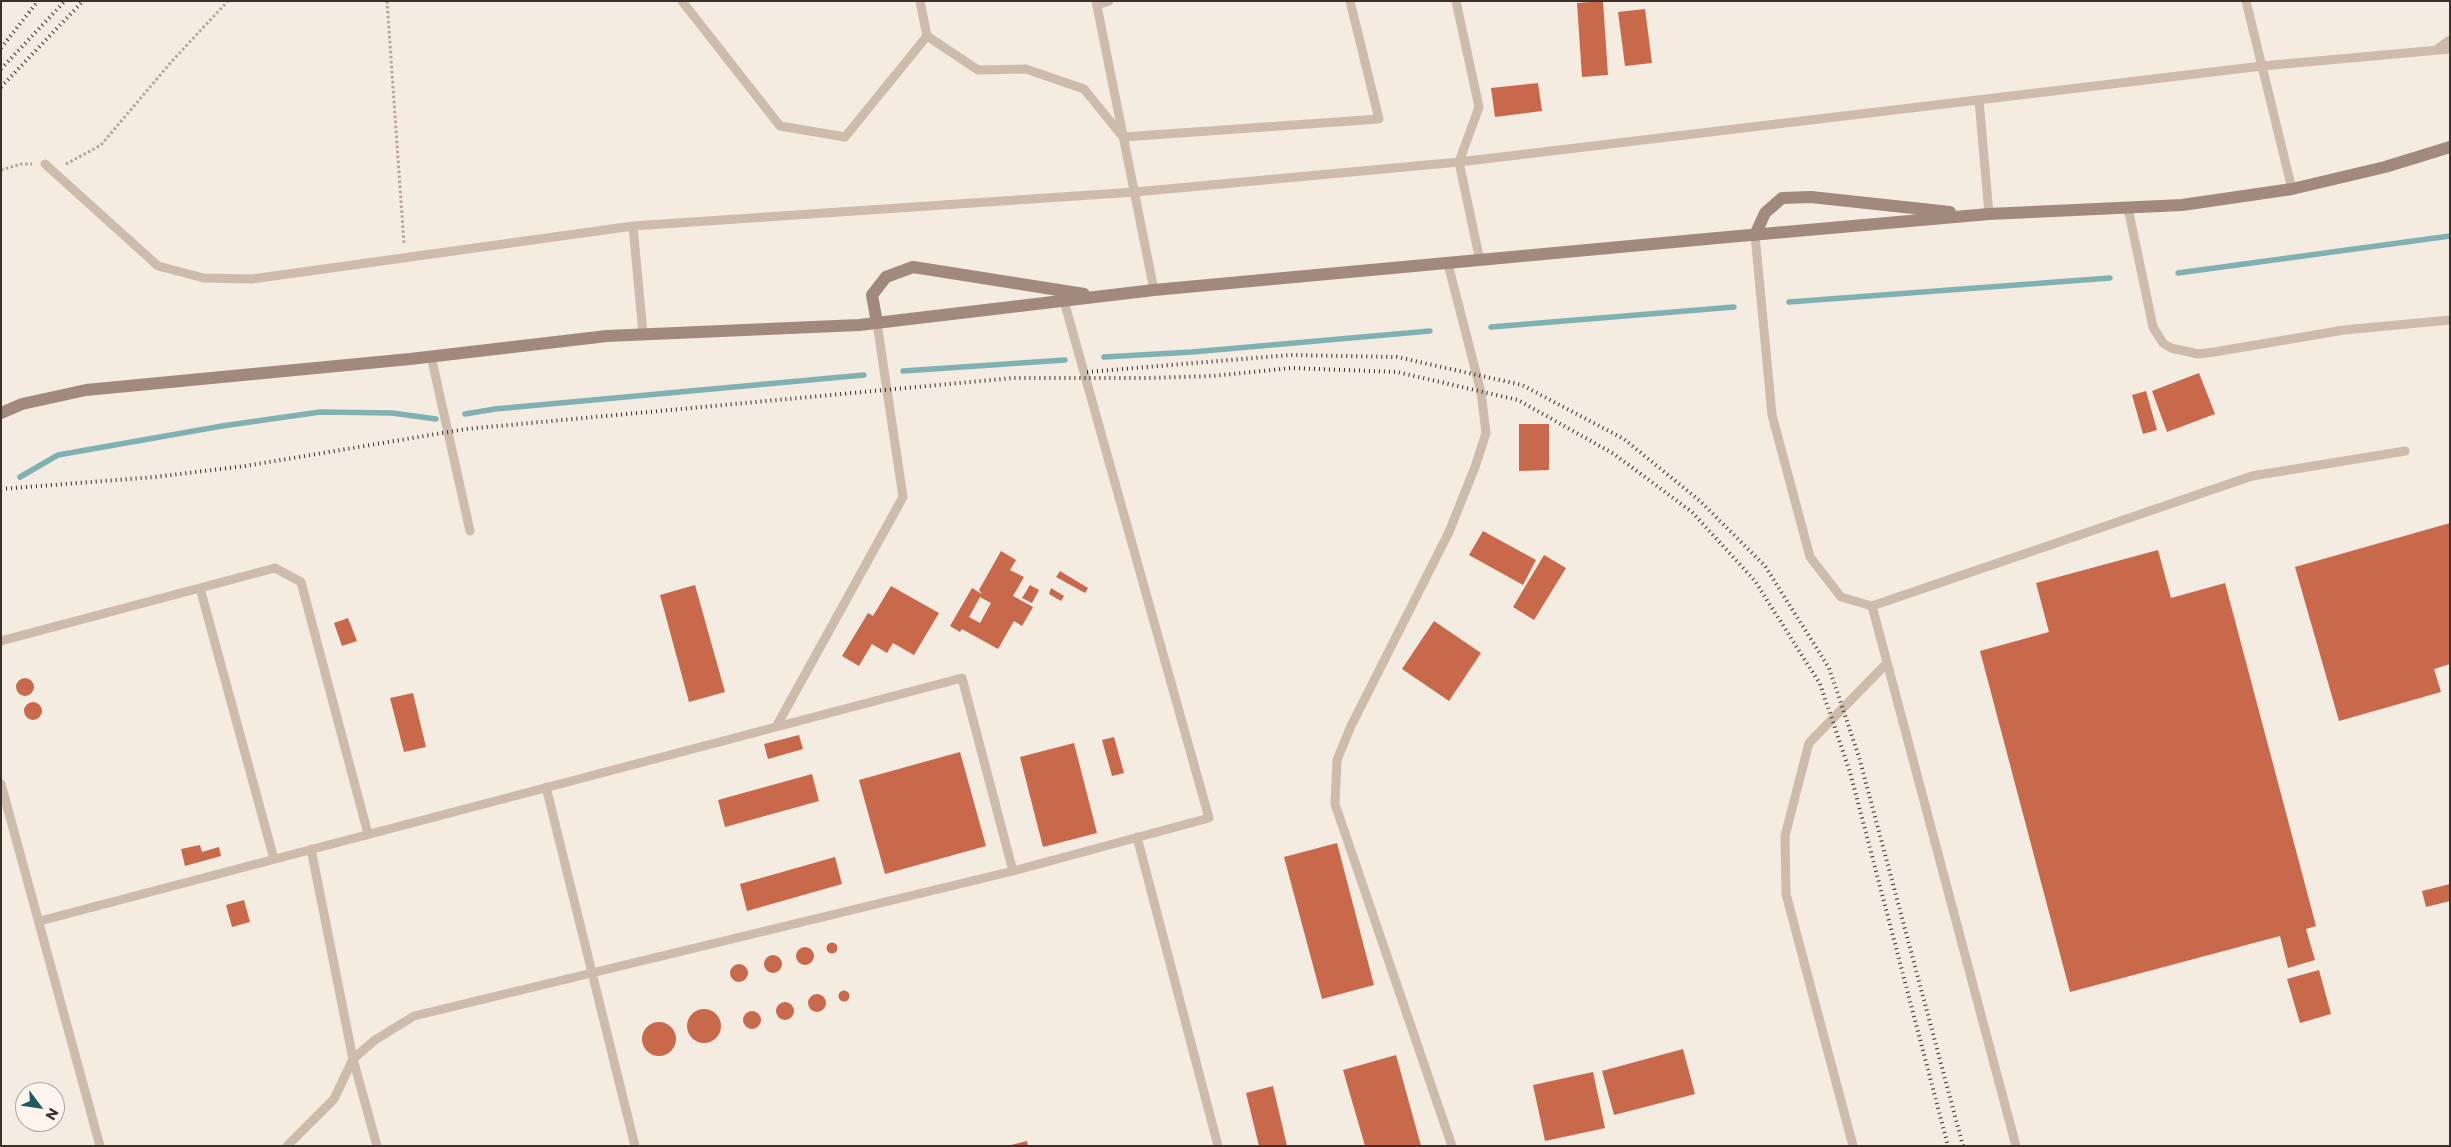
<!DOCTYPE html>
<style>
body{margin:0}
#map{position:relative;width:2451px;height:1147px;overflow:hidden;background:#f4ebe1;font-family:Montserrat,sans-serif}
canvas{display:block}
.frame{position:absolute;inset:0;border:2px solid #3b302b;pointer-events:none}
.north{position:absolute;left:15px;top:1082px;width:50px;height:50px;box-sizing:border-box;background:#fbf5ee;border:1px solid #aea6a0;border-radius:50%;rotate:121deg;font-size:14px;font-weight:700;line-height:20px;text-align:center;color:#3b302b}
.north::after{content:'';display:block;margin:auto;width:18px;height:22px;background:#1f5a5e;clip-path:polygon(50% 0,100% 100%,50% 72%,0 100%)}
</style>
<div id="map">
<canvas width="2451" height="1147"></canvas>
<div class="frame"></div>
<div class="north">N</div>
</div>
<script>
const ctx = document.querySelector('canvas').getContext('2d');
ctx.lineJoin = 'round';
const shape = rows => new Path2D(rows.map(r => 'M' + r).join(''));
function trace(path, color, width, dash) { ctx.strokeStyle = color; ctx.lineWidth = width; ctx.lineCap = dash ? 'butt' : 'round'; ctx.setLineDash(dash || []); ctx.stroke(path); }
function fillPath(path, color) { ctx.fillStyle = color; ctx.fill(path, 'evenodd'); }
trace(shape([
 [2178,273,2450,236],
 [1789,302,2110,278],
 [1491,327,1734,307],
 [1104,357,1192,352,1430,331],
 [903,371,1065,360],
 [465,414,495,409,864,375],
 [20,477,58,455,222,426,320,412,392,413,436,419]
]), '#7fb0b2', 5.5);
fillPath(shape([
 [1603,1,1608,75,1582,77,1577,3],
 [1645,9,1652,63,1625,66,1618,12],
 [1538,83,1542,111,1495,117,1491,88],
 [2199,373,2215,414,2167,432,2152,391],
 [2146,391,2157,430,2143,434,2132,395],
 [1519,424,1549,424,1549,470,1519,471],
 [2450,523,2450,664,2434,669,2441,692,2339,721,2295,567],
 [1483,531,1536,560,1523,585,1469,555],
 [2158,550,2171,598,2225,583,2316,926,2306,929,2315,960,2288,968,2280,936,2070,992,1980,651,2049,632,2036,583],
 [1001,551,1016,560,1010,570,1024,577,1013,596,1033,607,1022,626,1014,621,998,649,962,629,960,632,950,626,972,588,982,594,979,590],
 [980,597,991,603,980,623,969,617],
 [1544,555,1566,568,1534,620,1513,607],
 [1060,571,1088,588,1085,593,1056,577],
 [695,585,725,692,689,702,660,595],
 [1030,585,1039,590,1032,603,1022,598],
 [891,586,939,613,914,655,893,643,887,653,872,644,859,666,842,656,868,613,873,616],
 [1051,588,1064,596,1061,601,1049,594],
 [348,618,357,641,342,646,334,623],
 [1434,621,1481,653,1449,701,1402,669],
 '16 687a9 9 0 1 1 18 0a9 9 0 1 1-18 0Z',
 [413,693,426,747,404,752,390,698],
 '24 711a9 9 0 1 1 18 0a9 9 0 1 1-18 0Z',
 [799,735,803,749,768,759,764,744],
 [1114,737,1124,773,1112,776,1102,740],
 [1074,743,1097,833,1043,847,1020,757],
 [960,752,986,846,885,874,859,780],
 [812,774,819,801,725,827,718,800],
 [1337,843,1374,985,1322,999,1284,857],
 [200,845,202,852,219,847,221,856,185,866,181,849],
 [835,857,842,884,747,911,740,884],
 [2450,884,2450,901,2426,907,2422,891],
 [244,900,250,922,232,927,226,905],
 '826.5 948a5.5 5.5 0 1 1 11 0a5.5 5.5 0 1 1-11 0Z',
 '796 956a9 9 0 1 1 18 0a9 9 0 1 1-18 0Z',
 '764 964a9 9 0 1 1 18 0a9 9 0 1 1-18 0Z',
 '730 973a9 9 0 1 1 18 0a9 9 0 1 1-18 0Z',
 [2319,970,2331,1014,2300,1023,2287,979],
 '838.5 996a5.5 5.5 0 1 1 11 0a5.5 5.5 0 1 1-11 0Z',
 '808 1003a9 9 0 1 1 18 0a9 9 0 1 1-18 0Z',
 '776 1011a9 9 0 1 1 18 0a9 9 0 1 1-18 0Z',
 '687 1026a17 17 0 1 1 34 0a17 17 0 1 1-34 0Z',
 '743 1020a9 9 0 1 1 18 0a9 9 0 1 1-18 0Z',
 '642 1039a17 17 0 1 1 34 0a17 17 0 1 1-34 0Z',
 [1683,1049,1695,1094,1614,1115,1602,1071],
 [1396,1055,1421,1146,1365,1146,1343,1070],
 [1593,1072,1605,1128,1545,1141,1533,1085],
 [1273,1086,1287,1146,1259,1146,1246,1093],
 [1027,1141,1028,1146,1011,1146,1011,1145]
]), '#c8694b');
trace(shape([
 [387,1,404,244],
 [66,164,101,145,172,61,228,1],
 [1,170,21,164,32,164]
]), '#b9a596', 3, [2.5, 2.5]);
trace(shape([
 [682,1,780,126,845,137,927,36],
 [920,1,927,36,978,70,1026,69,1084,89,1123,137,1379,119,1350,1],
 [1096,1,1154,290],
 [1456,1,1479,107,1459,162,1480,261],
 [2246,1,2292,189],
 [1097,5,1109,1],
 [2436,50,2450,40],
 [1979,100,1989,214],
 [45,164,158,266,204,278,252,279,633,226,1135,192,1459,162,2262,66,2450,49],
 [2128,208,2153,327,2163,343,2171,348,2198,354,2214,352,2344,330,2450,320],
 [633,226,643,334],
 [1755,235,1772,415,1810,557,1841,597,1872,606,2252,476,2405,451],
 [1448,264,1481,392,1486,433,1475,467,1449,532,1351,726,1337,760,1335,804,1452,1146],
 [431,356,470,531],
 [200,588,274,859],
 [1872,606,2016,1146],
 [1,641,275,568,301,582,368,834],
 [776,727,903,497,877,323],
 [1,784,100,1146],
 [546,787,635,1146],
 [1137,837,1218,1146],
 [311,849,353,1059,377,1146],
 [40,921,962,678,1013,871],
 [287,1146,334,1099,353,1059,375,1040,414,1016,1013,871,1209,818,1064,301],
 [1853,1146,1786,894,1785,836,1809,743,1887,663]
]), '#cdbbac', 9);
trace(shape([
 [1755,235,1765,213,1782,198,1811,197,1950,212],
 [877,323,872,295,886,277,913,267,1084,294],
 [1,413,22,404,86,390,410,359,607,336,859,325,1154,290,1728,237,1989,214,2182,205,2292,189,2385,167,2450,147]
]), '#a18a7d', 12);
trace(shape([
 [1,48,38,1],
 [1,69,65,1],
 [1,87,83,1],
 [1087,372,1290,355,1397,357,1522,385,1624,439,1700,501,1765,566,1829,668,1859,757,1963,1146],
 [1,489,155,477,245,466,466,429,1013,378,1149,378,1213,376,1291,368,1397,372,1518,400,1614,454,1692,512,1755,581,1820,684,1850,772,1948,1146]
]), '#3b302b', 4, [1, 4]);
</script>
